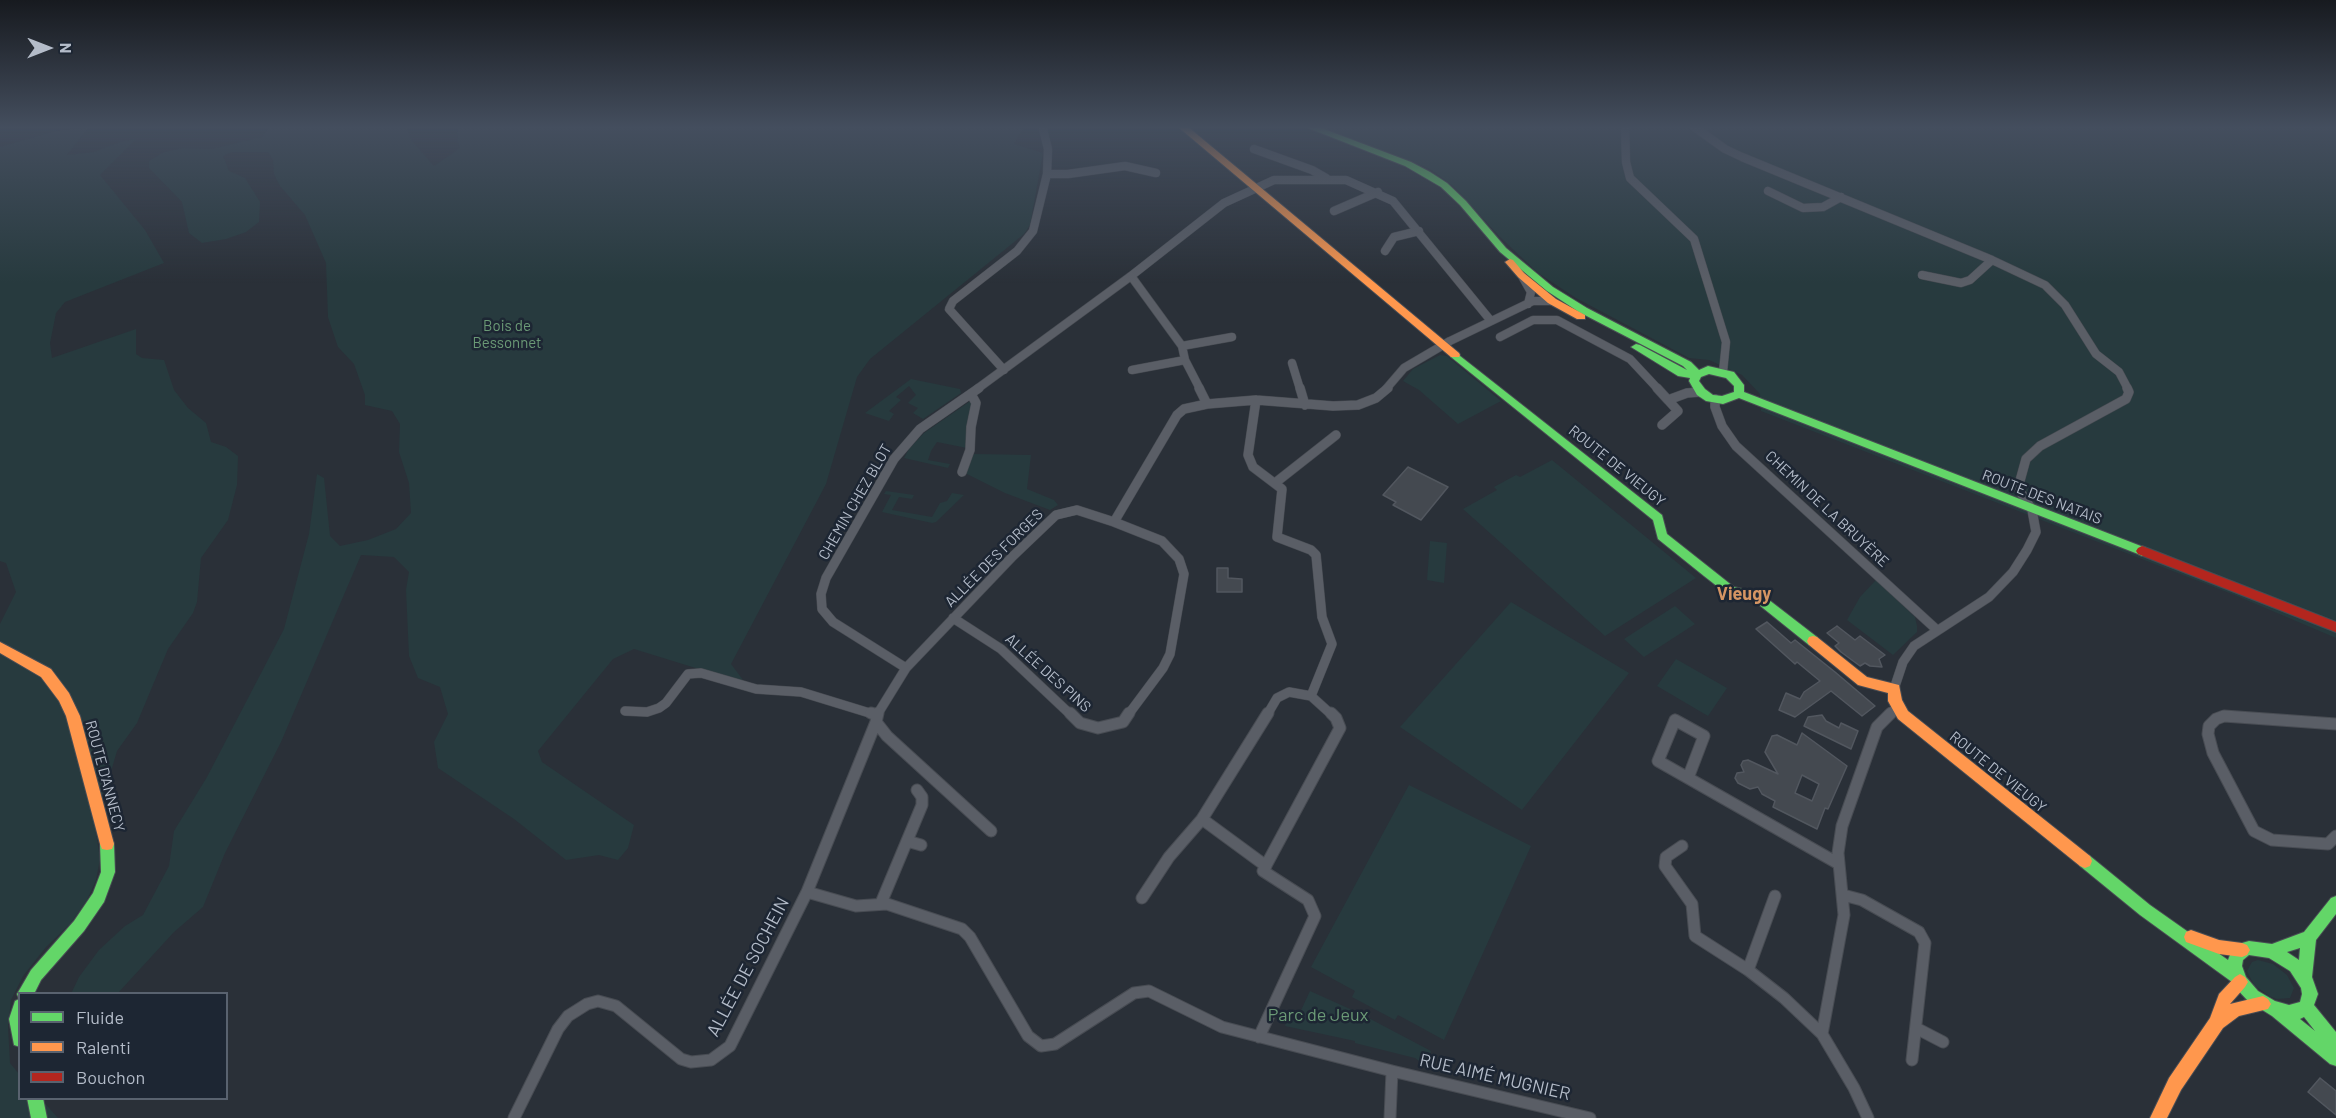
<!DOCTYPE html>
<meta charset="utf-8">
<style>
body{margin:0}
#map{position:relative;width:2336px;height:1118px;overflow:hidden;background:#2a3038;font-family:Barlow,sans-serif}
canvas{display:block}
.legend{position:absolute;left:18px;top:992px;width:210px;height:108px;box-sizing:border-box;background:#1d2633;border:2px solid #59626f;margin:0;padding:8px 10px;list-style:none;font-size:18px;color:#b4bcc9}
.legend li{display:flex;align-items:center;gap:12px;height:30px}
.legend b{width:30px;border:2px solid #59626f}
.north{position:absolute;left:18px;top:18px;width:60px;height:60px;-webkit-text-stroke:4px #1d2633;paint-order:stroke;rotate:90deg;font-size:16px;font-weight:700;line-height:24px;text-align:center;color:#b4bcc9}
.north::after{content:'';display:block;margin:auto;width:21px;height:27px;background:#b4bcc9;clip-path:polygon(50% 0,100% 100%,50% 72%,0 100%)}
</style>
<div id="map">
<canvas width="2336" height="1118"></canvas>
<ul class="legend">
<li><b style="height:8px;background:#63d668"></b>Fluide</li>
<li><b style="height:8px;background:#ff974d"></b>Ralenti</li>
<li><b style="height:8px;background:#b3261e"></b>Bouchon</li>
</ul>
<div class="north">N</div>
</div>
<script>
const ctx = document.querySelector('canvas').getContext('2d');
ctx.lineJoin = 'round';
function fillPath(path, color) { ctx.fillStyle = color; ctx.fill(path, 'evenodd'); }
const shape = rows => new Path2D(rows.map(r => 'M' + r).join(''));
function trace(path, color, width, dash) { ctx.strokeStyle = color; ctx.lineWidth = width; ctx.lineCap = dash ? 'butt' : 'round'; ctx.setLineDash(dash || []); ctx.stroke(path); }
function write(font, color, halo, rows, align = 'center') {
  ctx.font = font + ' Barlow,sans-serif'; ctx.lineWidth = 5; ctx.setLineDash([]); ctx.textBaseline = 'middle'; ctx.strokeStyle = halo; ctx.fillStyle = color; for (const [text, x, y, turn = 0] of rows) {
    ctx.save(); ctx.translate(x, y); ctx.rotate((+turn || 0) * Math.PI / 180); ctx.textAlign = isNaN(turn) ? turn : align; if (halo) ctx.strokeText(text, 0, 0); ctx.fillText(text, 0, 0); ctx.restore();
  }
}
fillPath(shape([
 [270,126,406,126,412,141,434,166,460,148,457,140,458,126,1020,126,1023,129,1014,144,1043,153,1030,225,1024,234,870,359,857,377,826,484,731,664,743,680,728,678,634,649,613,659,538,751,542,762,634,825,628,848,618,860,599,855,566,860,514,819,438,768,434,742,448,714,440,687,418,678,409,656,406,590,409,572,394,557,361,555,281,742,225,853,203,907,174,932,118,993,71,994,79,977,99,950,125,926,143,915,169,866,174,831,207,777,284,629,309,534,317,474,324,478,330,536,340,546,368,540,396,529,411,513,409,483,399,452,400,424,392,411,365,405,365,395,354,364,338,347,328,317,326,263,305,215,280,186,274,174,273,160,268,152,232,152,223,156,229,171,245,178,260,202,259,222,246,232,226,239,202,243,189,233,182,202,149,168,149,161,164,152,184,148,212,149,262,137],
 [1317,126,2336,126,2336,638,2237,596,1761,411,1760,394,1742,375,1709,360,1689,358,1576,298,1538,273,1499,236,1454,187,1430,169],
 [89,127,67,155,94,152,123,141,136,139,100,175,145,230,164,263,65,302,56,313,50,343,52,358,136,329,136,354,142,358,164,360,174,390,188,408,206,423,211,442,226,447,238,456,237,485,228,520,201,558,197,602,193,613,168,649,137,723,117,751,95,826,100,859,96,880,87,900,71,923,46,947,23,976,11,1000,8,1027,10,1063,19,1074,20,1098,41,1099,58,1118,0,1118,0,624,16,592,6,563,0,561,0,147,55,131],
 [1440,355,1447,356,1501,401,1458,424,1419,390,1403,381,1413,369],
 [911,379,960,389,961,393,923,419,913,413,918,408,908,403,916,395,909,386,896,397,901,400,889,411,894,414,889,421,865,413],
 [969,402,972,402,967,448,937,442,931,451,928,460,950,464,948,468,904,458,909,449,924,433],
 [974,454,1031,455,1027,489,1054,500,1058,505,1050,510,1005,493,965,473],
 [1552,460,1696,578,1605,636,1463,509,1497,490,1494,487,1516,475,1520,477],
 [886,491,914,495,912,499,899,497,892,510,932,517,940,503,947,501,952,493,964,495,936,522,932,523,882,512,891,495,884,494],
 [1430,541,1447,543,1444,583,1427,580],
 [1876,580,1915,617,1917,626,1917,632,1893,655,1847,620,1860,597],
 [1511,602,1629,673,1522,810,1400,727],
 [1675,606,1695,624,1644,657,1624,639],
 [1676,659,1727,688,1708,716,1657,686],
 [1409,785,1531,846,1444,1040,1398,1015,1395,1020,1352,997,1355,991,1311,967],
 [2258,960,2273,964,2287,975,2294,988,2290,998,2277,999,2269,996,2254,985,2247,971,2252,962],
 [1310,991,1359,1013,1431,1051,1428,1060,1424,1060,1422,1063,1415,1058,1355,1043,1355,1041,1285,1026,1287,1020,1297,1019]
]), '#273a3e');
const building = shape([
 [1408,467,1448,487,1421,520,1393,505,1396,502,1383,495,1408,467],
 [1217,568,1228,568,1228,578,1242,579,1242,592,1217,592,1217,568],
 [1767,622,1791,643,1795,640,1835,672,1875,706,1862,716,1831,691,1795,717,1779,710,1786,693,1800,699,1804,692,1820,681,1797,662,1795,664,1756,629,1767,622],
 [1837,626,1855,640,1860,636,1885,655,1879,659,1882,667,1870,666,1865,663,1860,666,1841,652,1835,646,1839,643,1827,633,1837,626],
 [1822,715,1826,721,1839,728,1841,723,1858,731,1851,749,1804,726,1808,717,1822,715],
 [1802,733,1847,766,1828,809,1825,808,1817,829,1773,807,1775,801,1762,794,1758,787,1750,789,1738,783,1735,778,1737,773,1744,772,1741,765,1743,761,1748,760,1778,774,1765,752,1772,736,1777,735,1797,745,1802,733],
 [1802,775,1819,784,1812,801,1795,793,1802,775],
 [2320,1078,2336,1091,2336,1115,2308,1092,2320,1078]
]);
fillPath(building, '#444950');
trace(building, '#52575f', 1.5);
const streetFar2 = shape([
 [1625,126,1626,162,1630,178,1694,239,1726,342,1723,372],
 [1693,126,1725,149,1742,157,1992,260,2045,285,2065,305,2096,354,2119,372,2128,389],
 [1254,149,1312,170,1326,178],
 [1047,174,1068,174,1125,166,1156,173],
 [1768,191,1803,208,1823,207,1841,197],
 [1334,211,1378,192],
 [1385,251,1394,237,1419,231],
 [1922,275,1961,283,1970,280,1992,260],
 [1131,276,1182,346,1185,360,1200,389],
 [1522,276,1531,292,1528,304],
 [1500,337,1533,320,1557,320,1630,359,1658,389],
 [1182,346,1232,337],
 [1292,363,1300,389],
 [1004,370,949,309,953,301,1017,251,1033,231,1047,174,1048,149,1043,129],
 [1132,370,1185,360],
 [977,389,1131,276,1224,203,1274,180,1346,180,1393,201,1491,321],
 [1386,389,1404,368,1450,341,1533,301,1552,301]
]);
const streetFar1 = shape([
 [1199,388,1207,404],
 [1300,388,1305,405],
 [1657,388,1668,400,1687,393,1701,392],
 [1715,399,1715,407,1722,426,1736,446,1937,630],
 [1256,400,1248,455,1253,467,1282,489,1277,537,1311,550,1316,555,1322,617,1332,644,1311,696,1332,715],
 [1662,425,1678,411,1668,400],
 [962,472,970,450,971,427,976,403,971,394],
 [1275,483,1336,435],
 [1114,522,1162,541,1179,559,1184,574,1170,654,1163,668,1128,715],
 [953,618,1001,649,1071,715],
 [906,668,1012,557,1056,515,1077,510,1114,522,1177,415,1184,409,1207,404,1256,400,1333,406,1358,405,1376,398,1388,388],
 [1894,689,1903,662,1914,646,1989,597,2013,572,2027,550,2036,532,2032,510,2018,488,2026,459,2040,446,2126,399,2129,392,2127,388],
 [625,711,647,712,659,708,666,703,688,674,701,673,756,689,801,692,876,715],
 [877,715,906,668,833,622,822,609,821,594,826,578,894,459,920,429,979,388],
 [1267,715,1277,698,1289,692,1311,696],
 [1889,715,1898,706]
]);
const street = shape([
 [871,713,877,715],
 [878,713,876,722,887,736,991,831],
 [1070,713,1080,723,1098,728,1123,722,1129,713],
 [1675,720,1704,736,1688,778,1658,761,1675,720],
 [2336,724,2224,716,2216,719,2209,726,2208,734,2213,753,2254,831,2272,840,2328,844,2336,836],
 [1688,778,1839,864],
 [1202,819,1266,866],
 [907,841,921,845],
 [1682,846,1666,857,1665,866,1692,904,1695,936,1748,970,1784,998,1822,1034],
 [807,892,856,906,887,904,962,929,970,937,1028,1036,1041,1046,1055,1044,1134,993,1149,991,1222,1027,1392,1071,1390,1118],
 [1843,895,1862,900,1919,932,1925,943,1912,1060],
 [1142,898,1169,857,1202,819,1268,713],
 [881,903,922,805,922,797,917,790],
 [1748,970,1775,896],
 [1916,1028,1943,1042],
 [1259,1037,1315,916,1308,900,1263,871,1340,728,1336,718,1331,713],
 [1392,1071,1590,1118],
 [514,1118,558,1029,568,1016,587,1004,598,1001,616,1006,681,1059,691,1062,711,1060,730,1046,807,892,876,722],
 [1868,1118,1854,1088,1822,1034,1844,915,1838,853,1842,826,1877,727,1891,713]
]);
const fast = shape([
 [1303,126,1316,126,1411,162,1430,172,1447,183,1466,201,1506,248,1553,287,1587,308,1691,362,1699,370,1708,366,1734,372,1744,385,1744,392,2146,548,2148,551,2142,556,2138,554,1739,398,1723,404,1706,401,1697,395,1689,381,1690,378,1678,376,1631,347,1636,344,1640,345,1687,370,1683,366,1579,312,1547,291,1500,252,1460,205,1441,187,1405,166,1303,126],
 [1709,374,1726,378,1734,386,1734,392,1722,396,1713,395,1705,389,1699,381,1701,377,1709,374],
 [1455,352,1662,515,1667,534,1734,587,1760,593,1817,637,1819,641,1817,645,1809,645,1753,600,1727,594,1704,576,1658,539,1653,520,1451,357,1450,355,1455,352],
 [107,838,112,839,114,844,115,872,104,902,84,931,41,980,34,994,20,994,20,1047,14,1045,9,1019,15,1001,19,999,17,994,20,989,31,970,74,921,93,893,101,872,100,844,102,839,107,838],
 [2085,854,2090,856,2150,905,2228,960,2231,952,2237,945,2242,943,2249,941,2272,944,2304,932,2331,898,2336,896,2336,914,2316,940,2312,977,2318,994,2314,1005,2336,1032,2336,1066,2330,1064,2272,1016,2248,1001,2235,987,2232,982,2140,915,2080,866,2078,861,2080,856,2085,854],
 [2300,948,2299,960,2287,952,2300,948],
 [2249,955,2269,958,2290,971,2301,988,2302,994,2300,1002,2289,1005,2275,1001,2258,991,2246,977,2242,966,2243,960,2249,955],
 [2304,1017,2315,1031,2300,1019,2304,1017],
 [27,1098,43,1098,47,1118,31,1118,27,1098]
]);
const slow = shape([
 [1177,126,1187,126,1459,353,1460,355,1459,357,1451,357,1177,126],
 [1510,259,1513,260,1524,273,1556,299,1585,315,1585,319,1577,319,1548,303,1518,277,1505,262,1510,259],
 [1813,636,1817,637,1867,677,1899,685,1902,700,1908,711,2090,856,2092,861,2090,866,2085,868,2080,866,1898,719,1888,701,1888,693,1858,685,1809,645,1807,641,1809,637,1813,636],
 [0,642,51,669,69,693,80,716,114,844,112,849,107,850,102,849,100,844,66,716,59,701,41,677,0,653,0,642],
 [2191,930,2219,940,2242,943,2247,945,2250,950,2247,955,2242,957,2219,954,2186,942,2184,937,2186,932,2191,930],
 [2240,974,2245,977,2248,982,2245,987,2230,1004,2263,996,2268,999,2271,1004,2268,1009,2239,1016,2223,1028,2181,1090,2167,1118,2150,1118,2169,1078,2210,1018,2219,994,2235,977,2240,974]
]);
const jam = shape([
 [2142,546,2336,622,2336,632,2138,554,2136,551,2138,548,2142,546]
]);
trace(streetFar2, '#484c53', 9);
trace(streetFar1, '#484c53', 10);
trace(street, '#484c53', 13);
trace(fast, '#484c53', 2);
trace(slow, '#484c53', 2);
trace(jam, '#484c53', 2);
trace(streetFar2, '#5a5e66', 8);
trace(streetFar1, '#5a5e66', 9);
trace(street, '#5a5e66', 11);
fillPath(fast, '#63d668');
fillPath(slow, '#ff974d');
fillPath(jam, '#b3261e');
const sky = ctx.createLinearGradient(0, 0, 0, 283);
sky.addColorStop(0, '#171a1f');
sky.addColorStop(0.45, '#444e5e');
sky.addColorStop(1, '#444e5e00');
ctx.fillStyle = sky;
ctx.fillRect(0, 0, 2336, 283);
write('15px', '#6b9a76', '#1d2633', [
 ["Bois de",507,326],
 ["Bessonnet",507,343]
]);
write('15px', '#b4bcc9', '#1d2633', [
 ["ROUTE DE VIEUGY",1617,466,39],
 ["ROUTE DES NATAIS",2042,497,21],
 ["CHEMIN CHEZ BLOT",855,502,-60],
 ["CHEMIN DE LA BRUYÈRE",1827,509,43],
 ["ALLÉE DES FORGES",994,558,-45],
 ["ALLÉE DES PINS",1048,673,42],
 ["ROUTE DE VIEUGY",1998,772,39],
 ["ROUTE D'ANNECY",105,776,75]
]);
write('bold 18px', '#d59563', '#1d2633', [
 ["Vieugy",1744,594]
]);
write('18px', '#b4bcc9', '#1d2633', [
 ["ALLÉE DE SOCHEIN",748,967,-62],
 ["RUE AIMÉ MUGNIER",1495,1077,13]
]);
write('18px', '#6b9a76', '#1d2633', [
 ["Parc de Jeux",1318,1015]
]);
</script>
